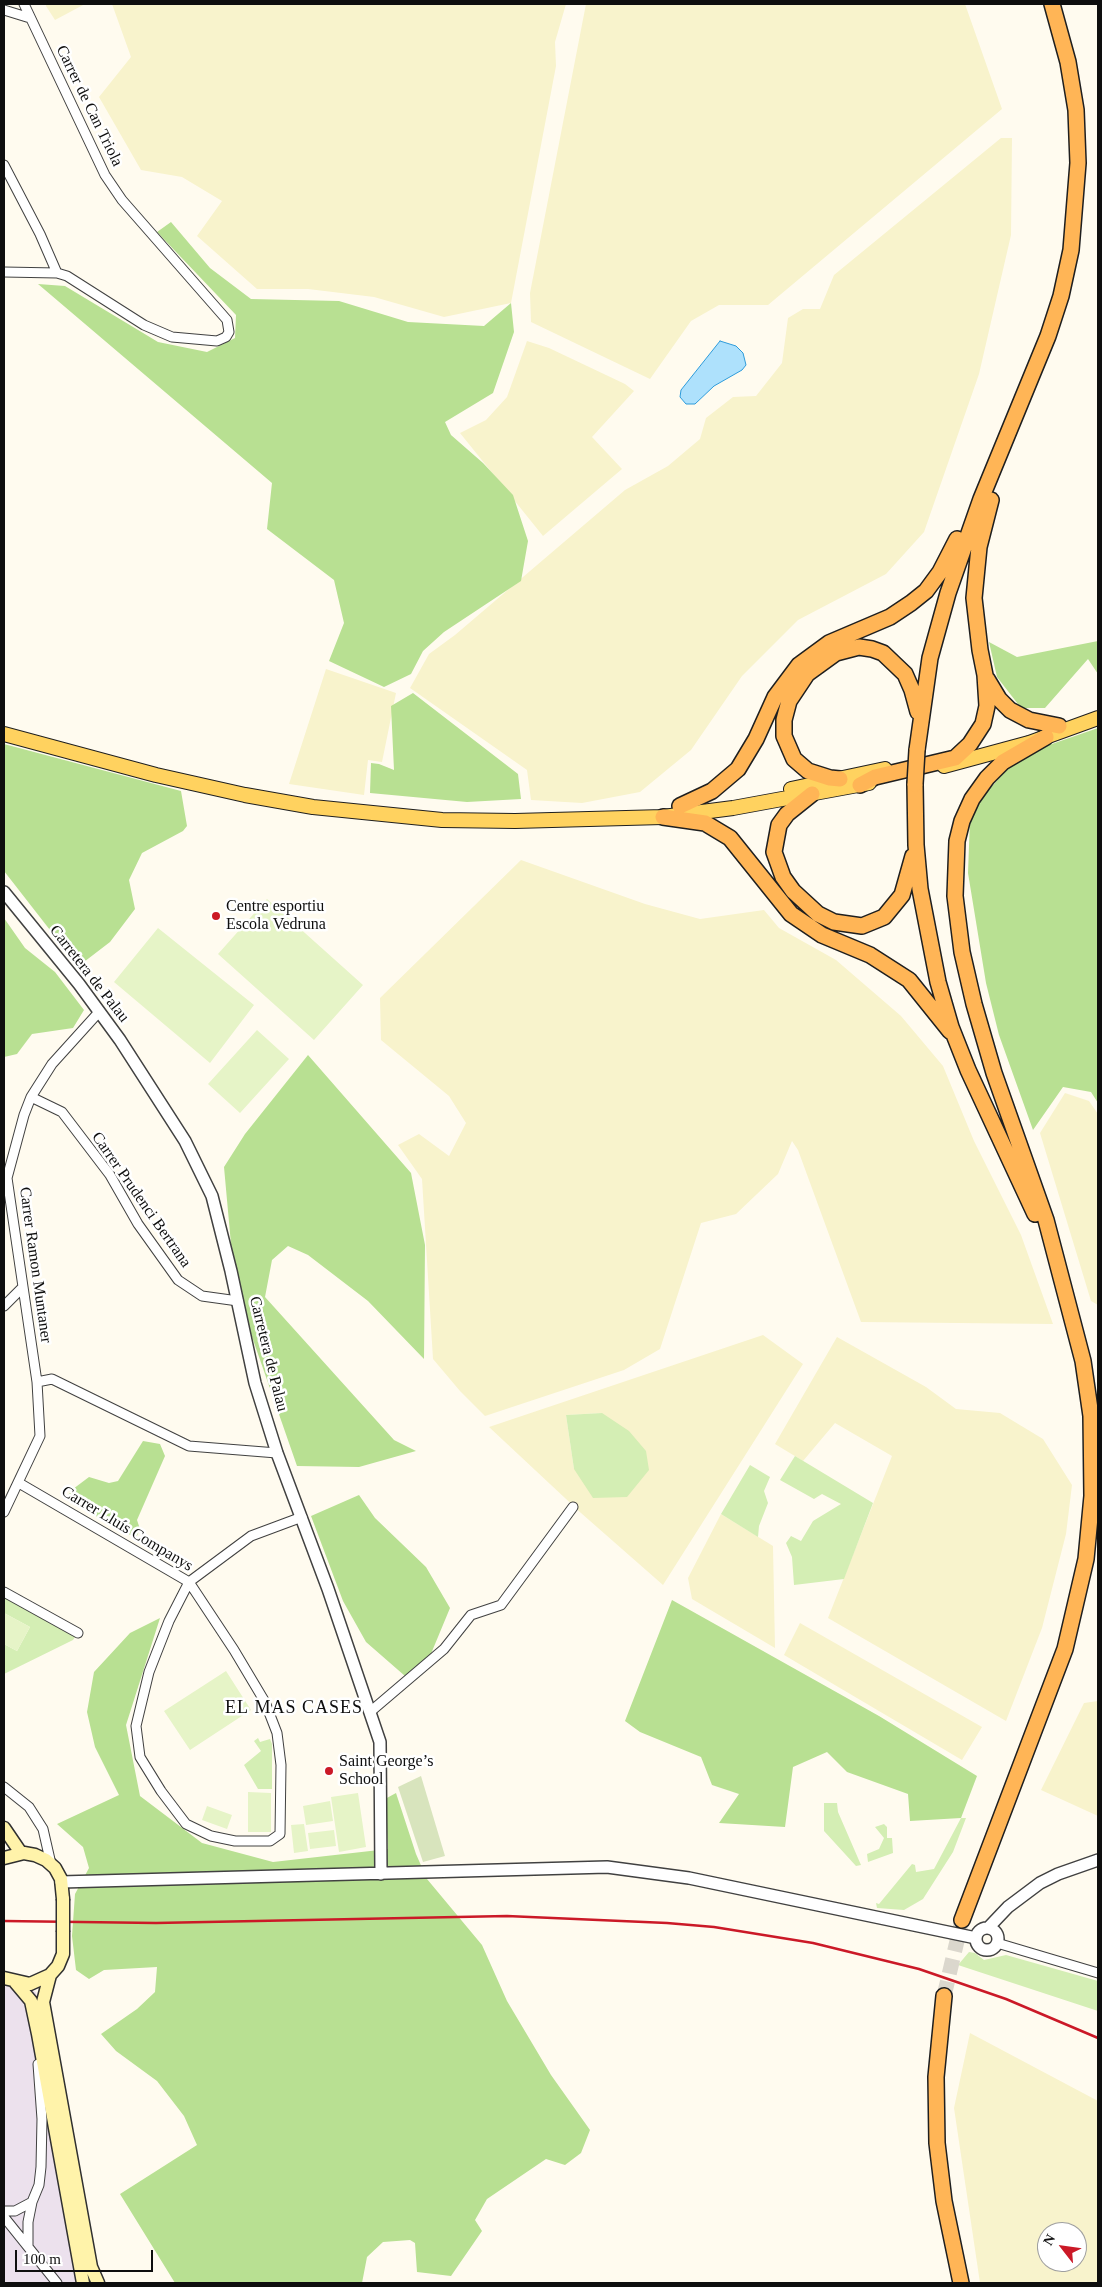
<!DOCTYPE html>
<meta charset="utf-8">
<style>
body{margin:0}
#map{position:relative;width:1102px;height:2287px;overflow:hidden;background:#fffbef;font-family:Georgia,serif}
canvas{display:block}
.frame{position:absolute;inset:0;border:5px solid #0e0e0e;pointer-events:none}
.north{position:absolute;left:1037px;top:2222px;width:50px;height:50px;box-sizing:border-box;background:#fff;border:1px solid #9f9f9f;border-radius:50%;rotate:300deg;font-size:14px;font-weight:700;line-height:20px;text-align:center;color:#0e0e0e}
.north::after{content:'';display:block;margin:auto;width:18px;height:22px;background:#cb1927;clip-path:polygon(50% 0,100% 100%,50% 72%,0 100%)}
.scale{position:absolute;left:15px;top:2250px;width:138px;height:22px;box-sizing:border-box;border:2px solid #0e0e0e;border-top:0;padding-left:6px;font-size:15px;line-height:18px;white-space:nowrap;color:#0e0e0e;-webkit-text-stroke:4px #fff;paint-order:stroke}
</style>
<div id="map">
<canvas width="1102" height="2287"></canvas>
<div class="frame"></div>
<div class="north">N</div>
<div class="scale">100 m</div>
</div>
<script>
const ctx = document.querySelector('canvas').getContext('2d');
ctx.lineJoin = 'round';
function fillPath(path, color) { ctx.fillStyle = color; ctx.fill(path, 'evenodd'); }
const shape = rows => new Path2D(rows.map(r => 'M' + r).join(''));
function trace(path, color, width, dash) { ctx.strokeStyle = color; ctx.lineWidth = width; ctx.lineCap = dash ? 'butt' : 'round'; ctx.setLineDash(dash || []); ctx.stroke(path); }
function write(font, color, halo, rows, align = 'center') {
  ctx.font = font + ' Georgia,serif'; ctx.lineWidth = 5; ctx.setLineDash([]); ctx.textBaseline = 'middle'; ctx.strokeStyle = halo; ctx.fillStyle = color; for (const [text, x, y, turn = 0] of rows) {
    ctx.save(); ctx.translate(x, y); ctx.rotate((+turn || 0) * Math.PI / 180); ctx.textAlign = isNaN(turn) ? turn : align; if (halo) ctx.strokeText(text, 0, 0); ctx.fillText(text, 0, 0); ctx.restore();
  }
}
fillPath(shape([
 [4,1977,36,1992,88,2277,103,2283,4,2283]
]), '#ece1ed');
fillPath(shape([
 [46,4,85,4,55,20,46,6],
 [112,4,566,4,555,42,556,66,511,303,444,317,374,297,308,289,257,289,197,236,222,201,182,177,141,170,99,97,131,57],
 [586,4,965,4,1002,109,768,305,719,305,691,321,650,379,531,322,530,293],
 [1001,138,1012,138,1011,235,979,374,924,532,886,574,798,620,742,676,691,750,640,792,582,803,531,800,527,770,410,688,429,654,455,635,625,490,668,466,700,439,706,418,733,397,756,396,782,363,788,318,803,309,820,309,834,275],
 [527,341,549,348,625,384,634,391,592,437,622,469,543,536,460,433,486,420,507,397],
 [326,669,396,693,382,762,368,760,364,795,289,784],
 [521,860,645,904,700,919,764,910,779,928,836,960,901,1016,943,1066,974,1141,1021,1235,1053,1324,861,1322,798,1150,792,1141,778,1174,736,1214,701,1223,660,1349,624,1370,485,1416,460,1391,433,1359,422,1179,398,1145,419,1134,449,1156,466,1123,449,1096,381,1040,380,998],
 [1065,1093,1089,1101,1098,1114,1098,1305,1091,1301,1040,1133],
 [763,1335,803,1364,663,1585,581,1513,489,1427],
 [602,1413,574,1469,566,1415],
 [837,1337,926,1387,956,1409,1000,1413,1043,1439,1072,1485,1066,1534,1042,1628,1006,1721,828,1618,892,1456,835,1423,803,1461,775,1444],
 [721,1514,773,1546,775,1648,692,1599,688,1578],
 [800,1623,982,1727,962,1760,784,1655],
 [1098,1701,1098,1816,1041,1790,1084,1703],
 [970,2033,1098,2101,1098,2283,980,2283,954,2108],
 [1047,2232,1077,2232,1077,2262,1047,2262]
]), '#f8f3cc');
fillPath(shape([
 [602,1413,629,1431,646,1451,649,1470,627,1497,593,1498,574,1469,566,1415],
 [795,1456,873,1503,844,1579,794,1585,792,1557,786,1543,791,1536,801,1541,813,1521,841,1504,822,1494,814,1499,780,1480],
 [750,1465,770,1477,764,1491,768,1503,759,1526,758,1537,721,1514],
 [4,1597,75,1637,73,1640,4,1674,4,1644,17,1651,30,1627,4,1613],
 [258,1738,260,1742,270,1739,272,1744,272,1789,258,1789,244,1765,261,1751,254,1741],
 [837,1803,838,1812,861,1865,856,1866,824,1831,824,1803],
 [961,1818,966,1818,953,1852,923,1899,904,1910,877,1908,876,1903,879,1904,912,1864,915,1865,916,1872,934,1869],
 [884,1824,887,1827,887,1838,892,1838,893,1853,868,1862,867,1854,879,1849,884,1838,875,1827],
 [969,1952,975,1953,984,1960,1006,1955,1098,1981,1098,2011,958,1965]
]), '#d4eeb4');
fillPath(shape([
 [171,222,210,268,251,299,339,301,408,322,484,326,511,303,514,332,493,393,445,422,451,435,483,463,513,495,528,541,521,581,444,632,423,651,411,674,384,687,329,661,344,623,334,580,267,529,272,483,38,284,65,286,158,342,207,352,235,338,236,315,157,232],
 [1098,641,1098,674,1088,659,1045,708,1021,708,997,677,989,642,1017,657],
 [413,693,518,774,521,799,467,802,370,793,371,763,379,764,394,770,391,706],
 [1098,728,1098,1103,1091,1092,1063,1087,1033,1130,999,1035,986,983,968,873,970,819,985,794,1012,764,1049,745],
 [4,744,181,791,187,826,183,831,142,853,129,880,135,909,110,942,80,965,57,939,4,871],
 [4,918,25,948,55,972,84,1010,73,1028,32,1034,17,1054,4,1057],
 [308,1055,411,1173,425,1245,424,1359,368,1301,308,1255,288,1246,272,1260,265,1297,394,1440,416,1451,359,1467,297,1466,235,1288,224,1167,245,1134],
 [143,1441,160,1444,165,1456,137,1520,140,1529,136,1538,65,1499,73,1489,89,1477,109,1483,118,1481],
 [359,1495,375,1518,426,1567,450,1608,428,1661,405,1676,366,1642,343,1601,311,1516],
 [672,1600,879,1716,977,1776,961,1818,910,1821,908,1794,847,1772,827,1752,793,1767,785,1827,719,1823,739,1794,712,1785,701,1757,640,1732,625,1721],
 [160,1618,126,1725,140,1796,202,1843,273,1862,388,1849,385,1799,396,1793,416,1854,427,1879,482,1945,507,2001,551,2075,590,2130,581,2153,565,2165,546,2159,487,2199,475,2220,482,2231,451,2276,417,2272,415,2243,410,2240,383,2242,367,2257,362,2283,175,2283,120,2194,197,2145,184,2116,157,2081,116,2051,101,2034,137,2009,155,1992,157,1967,104,1970,89,1979,76,1970,72,1936,75,1894,89,1868,83,1847,57,1824,119,1795,95,1747,87,1712,94,1672,130,1633]
]), '#b8e092');
fillPath(shape([
 [421,1776,445,1856,423,1862,398,1787]
]), '#d8e4bd');
fillPath(shape([
 [267,899,363,985,314,1040,218,954],
 [158,928,254,1005,210,1063,114,982],
 [257,1030,289,1059,240,1113,208,1084],
 [4,1613,30,1627,17,1651,4,1644],
 [226,1671,251,1710,190,1750,164,1711],
 [248,1792,271,1793,271,1832,248,1832],
 [358,1793,366,1847,339,1852,331,1797],
 [330,1801,333,1821,306,1825,303,1806],
 [207,1806,232,1815,227,1829,202,1820],
 [304,1824,308,1851,294,1853,291,1825],
 [334,1830,336,1846,310,1849,308,1833]
]), '#e6f4c7');
const water = shape([
 [720,341,736,346,743,353,746,365,742,370,714,386,695,404,686,404,680,397,681,390,720,341]
]);
fillPath(water, '#aee1fc');
trace(water, '#2e9bda', 1);
trace(shape([
 [944,1996,962,1920]
]), '#dbd7cd', 15, [15, 8]);
const minor = shape([
 [4,10,30,18],
 [4,165,40,234,57,273],
 [4,272,57,273,67,276,144,325,172,337,217,341,226,337,229,332,227,320,122,200,105,175,24,4],
 [31,1097,62,1112,110,1175,138,1224,178,1280,202,1296,238,1301],
 [4,1306,22,1288],
 [37,1382,52,1379,189,1446,277,1453],
 [19,1483,189,1582,234,1650,265,1702,277,1733,281,1765,280,1834,270,1841,235,1841,211,1836,186,1824,161,1791,140,1757,136,1726,149,1672,169,1621,189,1582,251,1536,302,1517],
 [4,1512,40,1436,37,1382,7,1178,24,1115,31,1097,52,1064,99,1012],
 [4,1592,78,1633],
 [370,1712,444,1649,471,1615,501,1605,573,1507],
 [4,1787,29,1807,43,1829,51,1864],
 [997,1943,1098,1973],
 [4,2211,15,2211,32,2202],
 [4,2217,57,2283],
 [28,2245,28,2222,32,2202,39,2185,41,2167,42,2119,38,2064]
]);
const tertiary = shape([
 [4,892,79,984,120,1040,185,1141,212,1196,231,1271,255,1383,277,1453,328,1589,380,1742,381,1874],
 [61,1882,607,1867,689,1878,976,1938],
 [989,1927,1008,1907,1040,1883,1058,1874,1098,1860],
 '976 1939a11 11 0 1 1 22 0a11 11 0 1 1-22 0Z'
]);
const secondary = shape([
 [4,1828,21,1853],
 [4,1858,24,1853,35,1855,46,1860,55,1868,61,1879,63,1899],
 [50,1975,43,2002,91,2267,98,2283],
 [4,1978,30,1984,50,1975,58,1966,63,1954,63,1932],
 [15,1982,31,2001,38,2034,83,2283]
]);
const primary = shape([
 [4,734,156,775,245,795,313,807,442,820,515,821,663,817,733,808,869,783],
 [944,766,1029,743,1098,718],
 [791,789,885,769]
]);
const trunk = shape([
 [987,679,999,699,1010,710,1029,720,1059,726],
 [917,750,930,658,948,593,981,499,1048,336,1061,296,1071,250,1078,163,1076,110,1068,62,1052,4],
 [840,779,830,778,808,771,794,759,784,736,784,720,789,701,807,674,836,653,859,647,872,649,883,653,905,674,912,690,918,712],
 [915,784,916,845,920,889,938,982,951,1027,968,1070,1035,1214],
 [860,785,875,777,955,758,970,744,983,724,987,706,985,675,980,650,974,598,979,547,991,500],
 [812,794,787,814,779,825,774,852,783,877,793,891,818,914,834,922,862,926,884,917,902,895,913,856],
 [680,806,712,791,738,769,756,739,775,697,799,665,829,643,890,617,911,603,926,591,940,572,957,539],
 [663,817,705,823,730,838,791,914,822,935,870,955,909,980,950,1031],
 [962,1920,1065,1649,1086,1559,1092,1496,1091,1416,1083,1361,1046,1220,994,1073,974,1004,962,952,955,896,957,841,962,821,972,799,987,778,1003,762,1046,737],
 [944,1996,936,2077,937,2143,944,2201,961,2283]
]);
trace(minor, '#414141', 11);
trace(tertiary, '#414141', 14);
trace(secondary, '#303030', 15);
trace(primary, '#1f1f1f', 16);
trace(trunk, '#1f1f1f', 18);
trace(minor, '#fff', 9);
trace(tertiary, '#fff', 11);
trace(secondary, '#fff3aa', 12);
trace(primary, '#ffd25f', 14);
trace(trunk, '#ffb556', 15);
trace(shape([
 [4,1921,156,1923,507,1916,667,1923,714,1927,813,1943,919,1969,1006,1999,1098,2038]
]), '#cb1927', 2.5);
const secondaryBridge = shape([
 [63,1899,63,1932]
]);
const trunkBridge = shape([
 [915,784,917,750]
]);
trace(secondaryBridge, '#303030', 15, []);
trace(trunkBridge, '#1f1f1f', 18, []);
trace(secondaryBridge, '#fff3aa', 12);
trace(trunkBridge, '#ffb556', 15);
for (const [x, y, r, color] of [
 [216,916,5,"#cb1927"],
 [329,1771,5,"#cb1927"]
]) { const dot = new Path2D(); dot.arc(x, y, r, 0, 2 * Math.PI); ctx.fillStyle = color; ctx.fill(dot); trace(dot, '#fff', 2); }
write('16px', '#0e0e0e', '#fff', [
 ["Carrer de Can Triola",89,106,64],
 ["Carretera de Palau",89,974,52],
 ["Carrer Prudenci Bertrana",141,1200,55],
 ["Carrer Ramon Muntaner",35,1265,82],
 ["Carretera de Palau",268,1354,76],
 ["Carrer Lluís Companys",127,1529,31]
]);
write('16px', '#0e0e0e', '#fff', [
 ["Centre esportiu",226,907],
 ["Escola Vedruna",226,925],
 ["Saint George’s",339,1762],
 ["School",339,1780]
], 'left');
ctx.letterSpacing = '1px';
write('18px', '#0e0e0e', '#fff', [
 ["EL MAS CASES",294,1708]
]);
ctx.letterSpacing = '0px';
</script>
